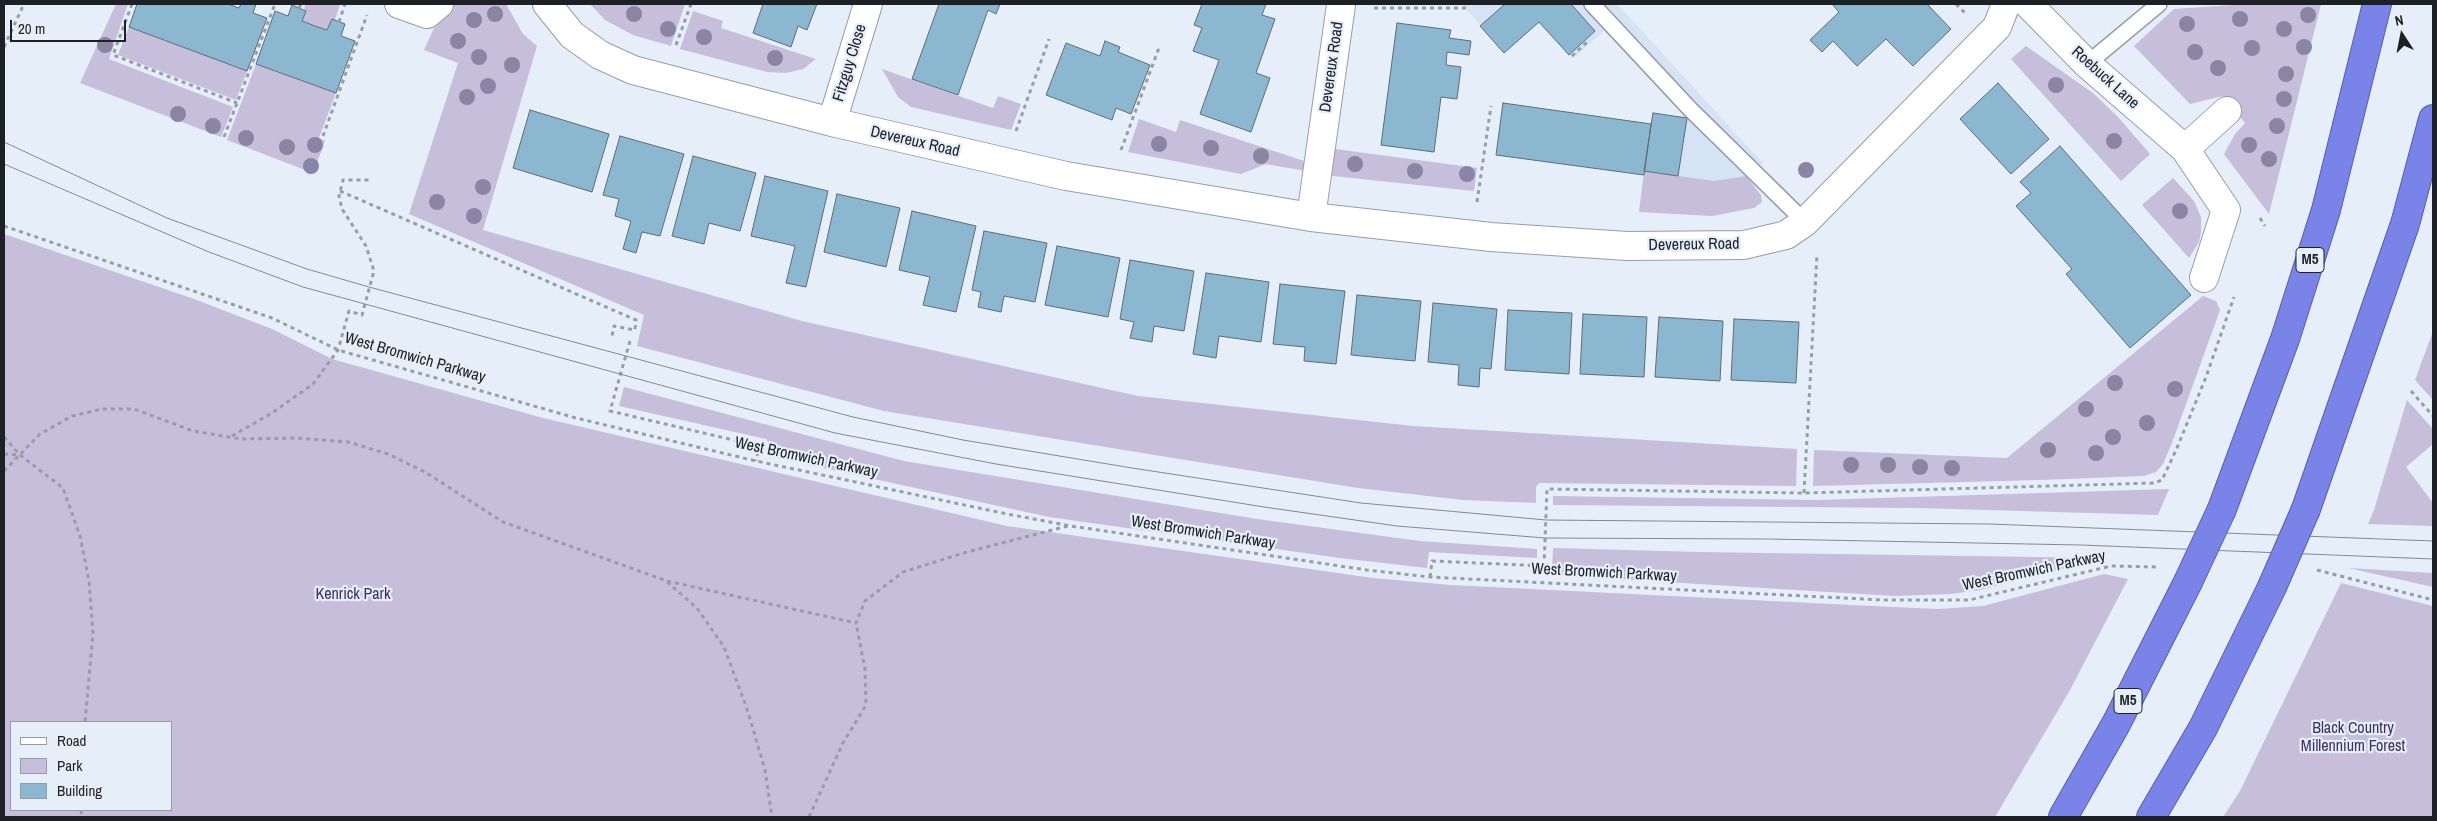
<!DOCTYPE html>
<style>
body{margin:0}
#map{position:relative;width:2437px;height:821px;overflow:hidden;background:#e5eef9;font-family:"Archivo Narrow",sans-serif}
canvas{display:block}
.frame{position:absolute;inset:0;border:5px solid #1d2024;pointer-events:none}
.legend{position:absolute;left:10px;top:721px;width:162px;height:90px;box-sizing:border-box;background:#e5eef9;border:1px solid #959ca4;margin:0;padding:6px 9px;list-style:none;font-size:15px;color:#1d2024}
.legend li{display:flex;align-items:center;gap:10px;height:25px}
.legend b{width:25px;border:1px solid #959ca4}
.north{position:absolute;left:2377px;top:10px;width:50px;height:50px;-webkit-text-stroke:4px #e5eef9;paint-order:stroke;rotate:349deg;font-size:14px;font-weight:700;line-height:20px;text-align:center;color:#1d2024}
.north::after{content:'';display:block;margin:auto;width:18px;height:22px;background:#1d2024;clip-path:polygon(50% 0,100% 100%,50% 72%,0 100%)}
.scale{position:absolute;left:10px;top:20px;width:116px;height:22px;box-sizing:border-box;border:2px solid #1d2024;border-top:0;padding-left:6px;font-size:15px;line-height:18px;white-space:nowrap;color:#1d2024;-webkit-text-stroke:4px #e5eef9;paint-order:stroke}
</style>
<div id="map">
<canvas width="2437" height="821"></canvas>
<div class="frame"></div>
<ul class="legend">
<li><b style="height:6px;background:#fff"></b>Road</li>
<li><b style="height:14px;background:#c6bedb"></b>Park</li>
<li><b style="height:14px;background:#8cb7d1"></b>Building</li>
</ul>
<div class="north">N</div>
<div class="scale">20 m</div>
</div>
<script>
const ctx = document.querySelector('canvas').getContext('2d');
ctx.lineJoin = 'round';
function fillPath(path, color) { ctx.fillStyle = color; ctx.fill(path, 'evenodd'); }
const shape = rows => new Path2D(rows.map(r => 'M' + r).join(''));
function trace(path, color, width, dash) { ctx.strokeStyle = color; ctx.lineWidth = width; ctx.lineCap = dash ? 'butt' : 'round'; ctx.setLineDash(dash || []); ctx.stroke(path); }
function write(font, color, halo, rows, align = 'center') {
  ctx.font = font + ' "Archivo Narrow",sans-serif'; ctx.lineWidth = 4.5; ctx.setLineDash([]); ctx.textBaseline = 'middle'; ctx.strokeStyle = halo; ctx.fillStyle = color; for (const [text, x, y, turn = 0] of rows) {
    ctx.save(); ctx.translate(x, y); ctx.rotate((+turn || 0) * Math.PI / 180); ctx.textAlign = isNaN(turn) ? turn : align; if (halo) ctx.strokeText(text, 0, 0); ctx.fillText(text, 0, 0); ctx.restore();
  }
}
fillPath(shape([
 [1462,4,1617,4,1763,163,1746,176,1714,181,1644,171,1653,113,1686,117,1606,29,1573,59,1539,22,1504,53]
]), '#d6e3f5');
fillPath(shape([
 [116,4,128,4,109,59,233,107,221,137,80,83],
 [306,4,340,4,335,20,332,19,327,30,302,21,306,11,304,9],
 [453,4,506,4,523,34,537,46,483,230,802,321,1138,396,1413,426,1797,449,1796,486,1539,483,1536,487,1536,503,1463,500,1358,488,884,411,637,346,644,315,409,214,458,63,424,50,439,17],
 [590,4,685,4,671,46,633,35,605,20],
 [2248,4,2321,4,2269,214,2224,154,2235,134,2245,123,2223,96,2190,104,2134,46,2174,9],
 [693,11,723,21,721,28,816,59,803,69,786,73,767,72,680,49],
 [129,27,247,71,236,100,118,55],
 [2026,46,2093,93,2118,117,2150,154,2121,181,2011,59],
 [256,64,336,93,319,138,325,141,313,173,227,140],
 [882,69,993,108,998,96,1021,104,1011,130,911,107,898,97],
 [1139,119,1176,132,1180,120,1307,162,1306,171,1266,164,1241,174,1128,152],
 [1328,148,1477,168,1474,191,1324,175],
 [1644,171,1714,181,1746,176,1761,195,1762,202,1754,208,1712,216,1639,212],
 [2173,178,2194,201,2201,217,2201,232,2199,242,2189,258,2142,205],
 [4,234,194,299,272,329,332,359,543,418,1007,526,1373,578,1451,585,1872,606,1938,609,1983,606,2104,574,2128,579,2070,690,1995,817,4,817],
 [171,722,171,810,11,810,11,722],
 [2203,296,2216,301,2220,310,2172,443,2163,464,2156,472,2144,476,2039,480,1813,486,1814,450,2007,458],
 [2432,334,2433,335,2433,400,2415,380],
 [624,387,904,461,1257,519,1420,541,1537,549,1537,558,1429,552,1427,568,1340,558,1049,517,768,456,771,445,766,439,619,406],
 [2407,400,2433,429,2433,444,2406,467,2433,503,2433,526,2368,524,2374,510],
 [2169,489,2158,515,1918,508,1553,505,1553,496,1817,500],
 [1553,548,1699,552,2105,558,1980,590,1951,594,1894,596,1552,575],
 [2348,568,2433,573,2433,587],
 [2341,583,2433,606,2433,817,2223,817,2240,791]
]), '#c6bedb');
const building = shape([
 [137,4,228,4,239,8,241,4,256,4,253,13,267,18,247,71,129,27,137,4],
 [763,4,817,4,807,30,798,26,791,47,753,33,763,4],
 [939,4,1000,4,996,14,988,10,958,95,912,79,939,4],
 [1202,4,1266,4,1262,15,1275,19,1256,73,1270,78,1251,132,1200,114,1219,60,1193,51,1202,28,1194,25,1202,4],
 [1505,4,1571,4,1595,31,1569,55,1539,22,1504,53,1480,26,1505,4],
 [1832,4,1927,4,1951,29,1913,66,1886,39,1857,66,1833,41,1822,52,1810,40,1839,12,1832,4],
 [292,5,306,11,302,21,315,26,327,30,332,19,345,24,341,36,355,41,336,93,256,64,275,11,288,16,292,5],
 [1397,23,1451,30,1449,38,1471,41,1469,55,1447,52,1446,65,1461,67,1457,99,1441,97,1434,152,1381,145,1397,23],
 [1105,41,1120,47,1118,52,1150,65,1131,114,1116,108,1112,120,1046,95,1066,43,1100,56,1105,41],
 [1998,83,2049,139,2011,174,1960,119,1998,83],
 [1503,103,1651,124,1644,175,1496,155,1503,103],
 [530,110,609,134,592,192,513,168,530,110],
 [1653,113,1687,118,1678,176,1644,171,1653,113],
 [620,136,684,154,660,236,642,232,636,253,623,249,631,221,615,216,619,199,603,195,620,136],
 [2060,146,2191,295,2130,348,2066,274,2072,269,2016,206,2031,193,2020,182,2060,146],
 [693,156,756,173,740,231,709,223,704,244,672,236,693,156],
 [765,176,828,191,806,287,786,283,795,246,751,236,765,176],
 [837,194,900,208,886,267,824,252,837,194],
 [912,211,976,226,956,312,923,305,930,277,899,270,912,211],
 [984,231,1047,243,1035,302,1004,296,1001,312,978,307,981,292,972,290,984,231],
 [1057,246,1120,258,1108,317,1045,305,1057,246],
 [1130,260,1194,271,1184,331,1154,326,1152,342,1130,338,1134,322,1120,319,1130,260],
 [1206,273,1269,282,1261,342,1219,336,1216,358,1193,354,1206,273],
 [1280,284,1345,291,1336,364,1304,361,1305,347,1273,344,1280,284],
 [1357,295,1421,301,1415,361,1351,355,1357,295],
 [1433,303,1497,309,1491,369,1480,368,1479,387,1458,385,1459,365,1428,362,1433,303],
 [1508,310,1572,313,1569,374,1505,370,1508,310],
 [1583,314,1647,317,1644,377,1580,374,1583,314],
 [1659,317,1723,321,1720,381,1655,377,1659,317],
 [1734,319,1799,322,1796,383,1731,380,1734,319]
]);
fillPath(building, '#8cb7d1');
trace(building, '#606c73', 1);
const lane = shape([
 [1592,4,1690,109,1805,222],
 [2087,64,2159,4]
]);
const street = shape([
 [399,4,427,14,439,4],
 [547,4,572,35,600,55,633,70,832,122,1066,176,1311,217,1491,237,1627,246,1744,245,1786,235,1805,222,1997,27,2006,4],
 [2028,4,2087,64,2185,149,2226,210,2204,278],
 [832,122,868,4],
 [2185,149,2227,111],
 [1311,217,1341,5]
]);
const highway = shape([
 [2222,509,2285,339,2326,210,2377,4],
 [2306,509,2405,224,2433,119],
 [2063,817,2116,724,2188,582],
 [2151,817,2203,728,2272,587]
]);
trace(lane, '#969ea9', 18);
trace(street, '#969ea9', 30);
trace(highway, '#5960a3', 30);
trace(shape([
 [132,4,113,55,237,103],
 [1956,4,1965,13],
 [299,8,301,4],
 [1374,8,1468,8],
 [339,22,345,4],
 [676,45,691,4],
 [4,47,24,4],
 [1572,56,1588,41],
 [1016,131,1049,39],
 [323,136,367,15],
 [224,137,275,4],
 [1121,150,1160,45],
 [340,191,636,320,635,330,614,326,612,336],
 [1477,202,1491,106],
 [2260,218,2265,226],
 [4,226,272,318,338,350,576,418,756,461,1007,514,1071,526,1367,570,1430,577,1883,600,1969,600,2111,566,2159,567],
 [630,341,610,411,759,446,756,461],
 [2411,391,2433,416],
 [232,436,272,413,313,384,338,350,349,311,362,315,374,271,366,246,342,209,339,196,343,180,369,180],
 [4,437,20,455,63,488,80,536,89,581,93,633,85,722],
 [4,454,19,455],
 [4,471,40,434,72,416,102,409,134,409,193,431,241,439,297,438,348,442,388,454,425,472,503,522,667,581,856,623,865,601,903,572,967,552,1068,526],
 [1804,493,1817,254],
 [2317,570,2433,600],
 [1430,577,1432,561,1544,566,1547,489,1804,493,2154,483,2162,480,2177,448,2206,377,2234,297],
 [667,582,697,608,724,647,748,712,765,770,772,817],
 [81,810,82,817],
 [809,817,843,743,866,705,865,669,856,623]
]), '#979ea6', 3, [4, 4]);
trace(lane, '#fff', 15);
trace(street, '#fff', 28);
trace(highway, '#7a83e8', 28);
trace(shape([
 [4,142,167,218,307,269,369,287,853,417,963,440,1132,468,1361,503,1546,520,1989,524,2433,541],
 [4,164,209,252,303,287,835,433,996,464,1264,507,1397,526,1545,538,1767,539,2081,545,2433,559]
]), '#838991', 1);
const highwayBridge = shape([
 [2188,582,2222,509],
 [2272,587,2306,509]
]);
trace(highwayBridge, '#5960a3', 30, []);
trace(highwayBridge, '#7a83e8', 28);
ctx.fillStyle = '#8a84a5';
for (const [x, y] of [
 [495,14],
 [634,14],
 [2308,15],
 [2240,19],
 [474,20],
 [2187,24],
 [668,29],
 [2284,29],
 [704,37],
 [458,41],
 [105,45],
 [2304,47],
 [2252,48],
 [2195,52],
 [479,57],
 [775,58],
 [512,65],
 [2218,68],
 [2286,74],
 [2056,85],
 [488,86],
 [467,97],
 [2284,99],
 [178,114],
 [213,126],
 [2277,126],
 [246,138],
 [2114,141],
 [1159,144],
 [315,145],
 [2249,145],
 [287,147],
 [1211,148],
 [1261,156],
 [2269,159],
 [1355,164],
 [311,166],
 [1806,170],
 [1415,171],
 [1467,174],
 [483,187],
 [437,202],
 [2180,211],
 [474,216],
 [2115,383],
 [2175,389],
 [2086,409],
 [2147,423],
 [2113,437],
 [2048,450],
 [2096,453],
 [1851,465],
 [1888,465],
 [1920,467],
 [1952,468]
]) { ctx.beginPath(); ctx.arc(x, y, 8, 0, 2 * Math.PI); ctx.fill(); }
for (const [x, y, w] of [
 [2310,260,28],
 [2128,701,28]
]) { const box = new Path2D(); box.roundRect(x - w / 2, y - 12.5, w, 25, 4); ctx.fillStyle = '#e5eef9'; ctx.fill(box); trace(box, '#1d2024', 1); }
write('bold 15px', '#1d2024', null, [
 ["M5",2310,260],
 ["M5",2128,701]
]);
write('16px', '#1d2024', '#e5eef9', [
 ["Fitzguy Close",850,63,-73],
 ["Devereux Road",1332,67,-82],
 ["Roebuck Lane",2105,78,42],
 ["Devereux Road",915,142,13],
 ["Devereux Road",1694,245,-1],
 ["West Bromwich Parkway",415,358,16],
 ["West Bromwich Parkway",806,458,12],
 ["West Bromwich Parkway",1203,533,9],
 ["West Bromwich Parkway",2034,571,-12],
 ["West Bromwich Parkway",1604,573,3]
]);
write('16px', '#402d61', '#e5eef9', [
 ["Kenrick Park",353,595],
 ["Black Country",2353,729],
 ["Millennium Forest",2353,747]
]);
</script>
